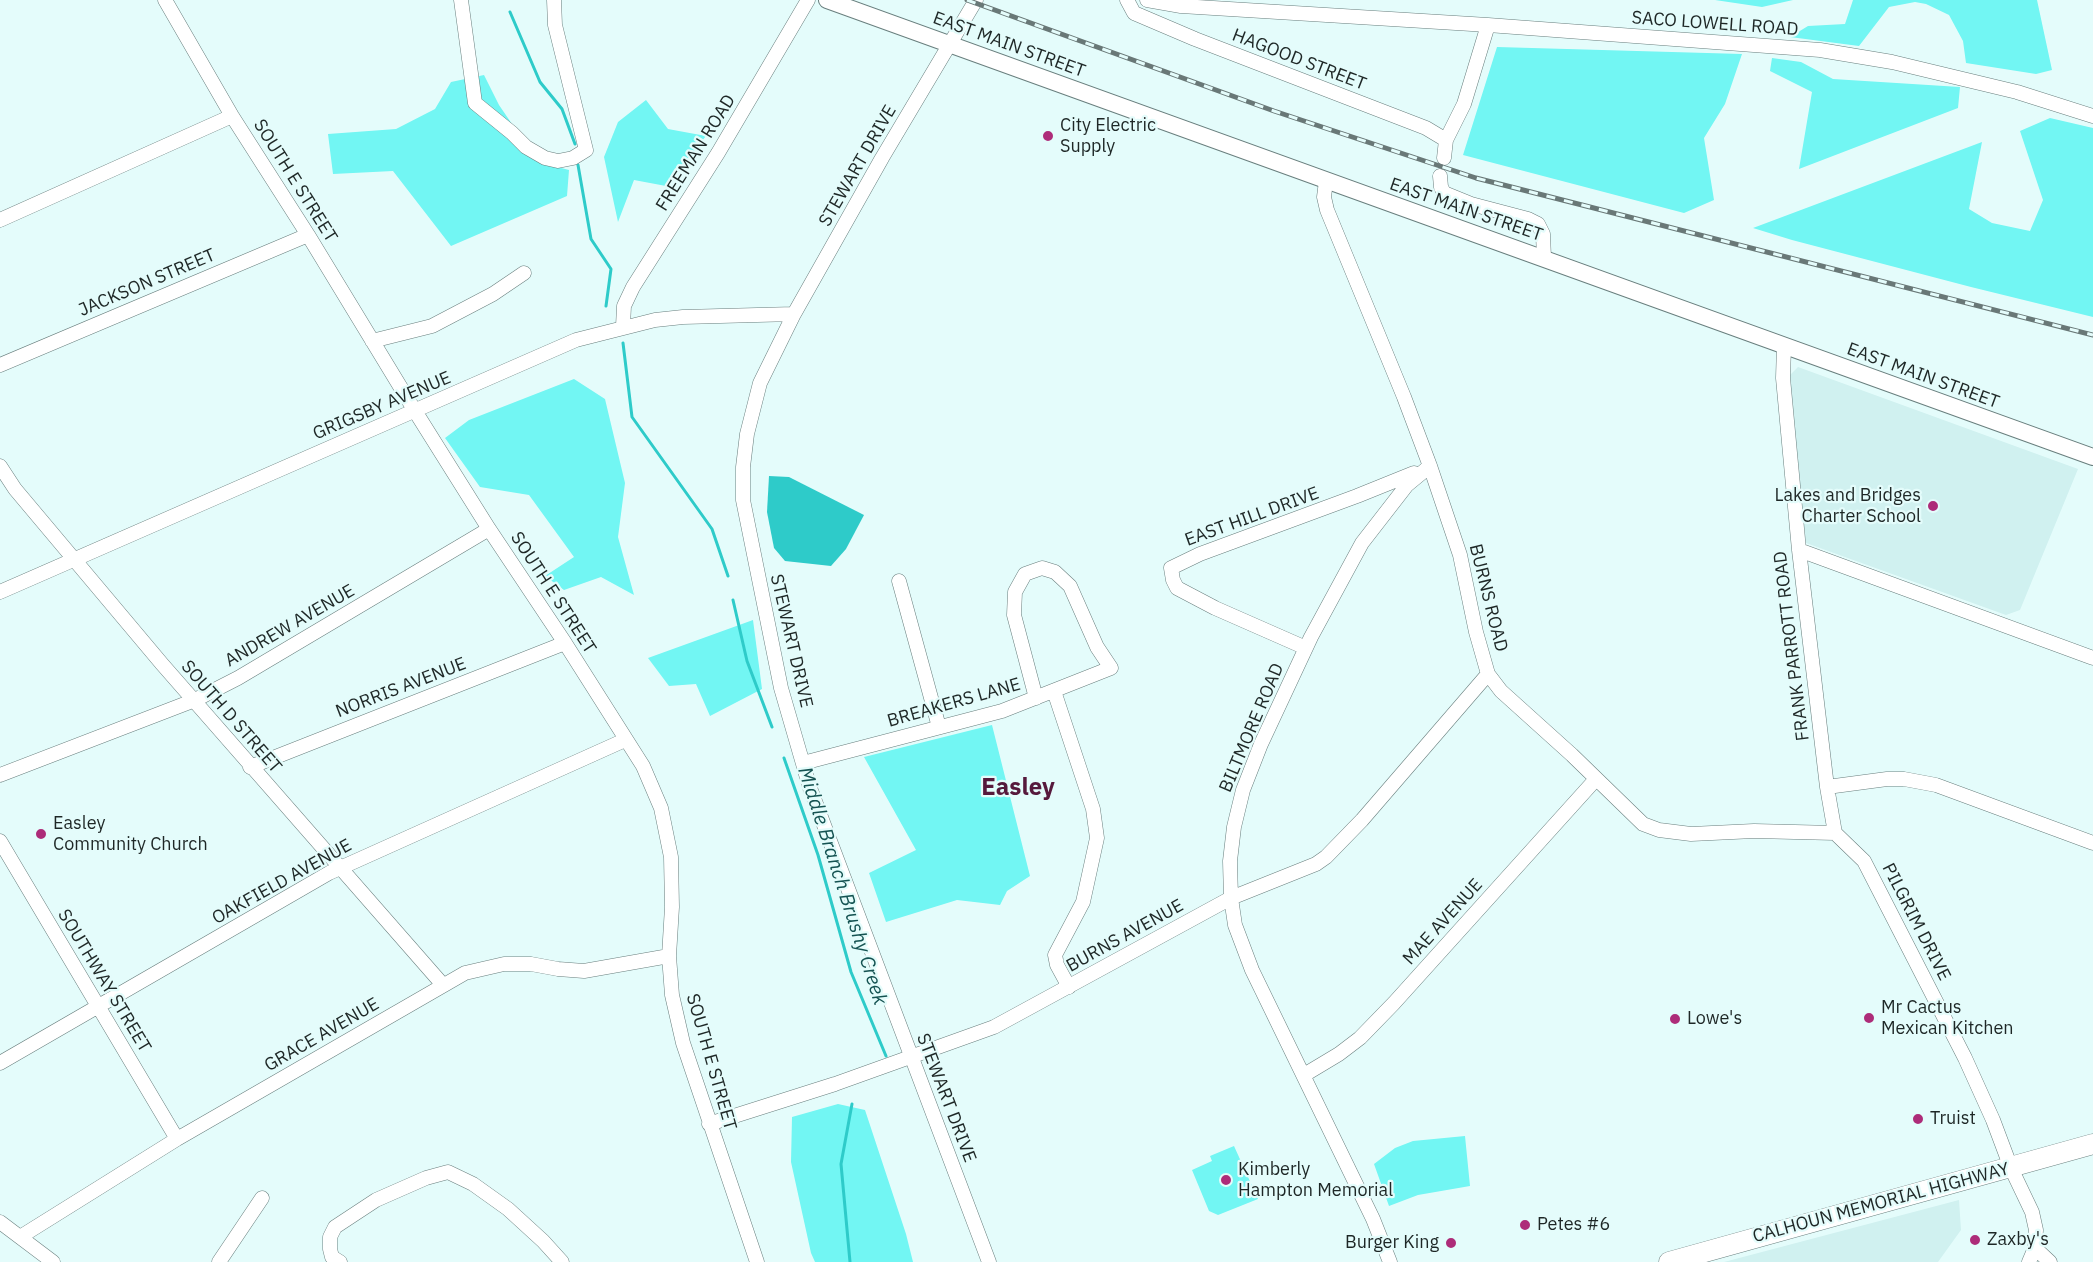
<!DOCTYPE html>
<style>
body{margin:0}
canvas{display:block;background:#e4fcfb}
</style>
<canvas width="2093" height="1262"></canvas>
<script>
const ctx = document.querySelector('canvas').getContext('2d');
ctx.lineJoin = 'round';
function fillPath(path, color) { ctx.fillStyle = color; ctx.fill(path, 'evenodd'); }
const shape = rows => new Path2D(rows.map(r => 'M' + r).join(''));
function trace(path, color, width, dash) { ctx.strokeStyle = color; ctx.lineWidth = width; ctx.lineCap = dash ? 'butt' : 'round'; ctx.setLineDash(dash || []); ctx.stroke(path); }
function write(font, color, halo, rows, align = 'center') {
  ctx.font = font + ' "IBM Plex Sans",sans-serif'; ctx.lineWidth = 4.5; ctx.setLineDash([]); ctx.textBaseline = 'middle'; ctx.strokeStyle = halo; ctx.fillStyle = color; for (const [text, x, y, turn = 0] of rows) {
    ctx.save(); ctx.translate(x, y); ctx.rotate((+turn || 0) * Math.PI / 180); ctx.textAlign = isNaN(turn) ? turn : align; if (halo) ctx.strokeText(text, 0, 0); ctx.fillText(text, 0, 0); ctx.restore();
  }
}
fillPath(shape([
 [1798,367,2078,469,2020,610,2006,615,1806,543,1788,377],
 [1959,1200,1961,1230,1938,1262,1724,1262]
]), '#d0f1f0');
fillPath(shape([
 [1715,0,1793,0,1762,7],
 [1853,0,2037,0,2052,70,2036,74,1966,63,1963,41,1949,15,1926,4,1915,2,1889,7,1859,46,1790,37,1808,26,1845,24],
 [1497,47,1742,54,1725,104,1704,138,1714,200,1684,213,1463,155],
 [1772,58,1801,62,1833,79,1960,87,1958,108,1799,169,1812,92,1770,71],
 [484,75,499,105,538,162,569,170,567,196,451,246,393,171,333,174,328,134,396,129,435,109,451,82],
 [646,100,668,129,706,136,666,186,634,180,618,222,604,157,618,122],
 [2050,118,2093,128,2093,317,1971,287,1792,240,1753,228,1982,142,1969,209,1992,223,2030,231,2043,200,2020,131],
 [574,379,605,399,625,483,618,537,634,595,601,577,564,590,545,576,574,557,529,495,480,487,445,438,469,420],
 [753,620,762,689,710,716,696,684,669,686,648,658],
 [992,725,1030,876,1007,891,1000,905,957,900,886,922,869,873,916,850,864,757],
 [838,1104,865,1110,906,1234,913,1262,815,1262,811,1253,791,1162,792,1117],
 [1465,1136,1470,1186,1418,1195,1389,1206,1374,1164,1395,1148,1413,1141],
 [1234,1146,1258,1199,1218,1215,1209,1211,1192,1170,1212,1161,1210,1156]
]), '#72f6f3');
fillPath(shape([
 [769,476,789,477,864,515,846,549,831,566,785,561,774,548,767,512]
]), '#2ecbc9');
trace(shape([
 [510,12,540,82,562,109,575,144],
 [578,165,591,239,611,269,606,306],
 [623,343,632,417,712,529,728,576],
 [733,600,747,661,772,727],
 [784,758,818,855,851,972,886,1056],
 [850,1262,841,1164,852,1104]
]), '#2ecbc9', 3);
const minor = shape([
 [165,0,232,116,308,235,415,411,489,529,565,643,643,766,661,808,671,857,672,907,669,956,672,995,683,1043,757,1262],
 [461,0,475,103,512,133,526,147,545,158,558,161,573,158,586,150,555,25,554,0],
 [976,0,882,158,794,314,760,383,747,434,743,467,743,500,781,688,810,788,989,1262],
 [1127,0,1134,13,1195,39,1426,128,1446,140,1444,158],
 [1147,0,1181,6,1488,25,1820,50,1892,62,2017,92,2093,116],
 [1446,140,1464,104,1488,25],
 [1440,176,1441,187,1444,193,1471,204,1528,219,1538,224,1543,234,1544,258],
 [1326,181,1324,197,1327,210,1404,397,1430,466,1460,555,1476,632,1488,674,1501,691,1572,755,1643,824,1659,830,1691,834,1754,831,1835,833],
 [0,220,232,116],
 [623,326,624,306,633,287,718,153,808,0],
 [372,341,432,326,493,294,524,273],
 [1784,346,1783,378,1799,550,1827,787,1835,833],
 [0,365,308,235],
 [0,466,15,489,162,664,443,985],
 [1799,550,2093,658],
 [899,581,939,727],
 [0,592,576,340,655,320,683,317,794,314],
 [1306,648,1215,608,1177,588,1173,580,1171,568,1200,554,1357,496,1414,473],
 [1054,691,1093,809,1097,838,1083,902,1055,955,1057,965,1069,987],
 [803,763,1002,711,1111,668,1097,647,1070,586,1055,572,1042,568,1025,574,1015,592,1014,615,1036,698],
 [250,767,565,643],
 [0,775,195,700,238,678,489,529],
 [1827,787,1887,779,1904,779,1936,785,2093,843],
 [1835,833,1864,861,1965,1058,1993,1120,2011,1168,2032,1212,2036,1230,2035,1248,2029,1262],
 [0,841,177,1139],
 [0,1063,329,873,625,740],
 [1304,1075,1339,1054,1360,1038,1394,1003,1596,779],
 [709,1124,835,1084,994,1027,1231,898,1316,864,1326,857,1362,820,1488,674],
 [0,1222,53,1262],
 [20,1237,177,1139,465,973,504,964,531,964,558,969,584,971,669,956],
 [2035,1248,2050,1262],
 [219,1262,262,1198],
 [340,1262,332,1257,330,1249,330,1237,335,1227,376,1200,426,1178,448,1172,473,1184,508,1209,543,1241,562,1262],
 [1390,1262,1373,1219,1252,970,1235,925,1231,898,1230,861,1234,827,1243,790,1261,744,1311,637,1362,543,1407,485,1430,466]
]);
const major = shape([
 [827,0,2093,457]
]);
const highway = shape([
 [1669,1262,2093,1144]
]);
trace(minor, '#697f7e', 15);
trace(major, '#697f7e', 18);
trace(highway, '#697f7e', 21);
trace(minor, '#fff', 14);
trace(major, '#fff', 16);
trace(highway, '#fff', 20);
const rail = shape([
 [967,0,1274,111,1476,178,2093,335]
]);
trace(rail, '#697877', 5);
trace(rail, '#e4fcfb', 3, [9]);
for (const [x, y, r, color] of [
 [1048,136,6,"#ad2c79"],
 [1933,506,6,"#ad2c79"],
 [41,834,6,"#ad2c79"],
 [1869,1018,6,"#ad2c79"],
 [1675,1019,6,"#ad2c79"],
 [1918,1119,6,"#ad2c79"],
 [1226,1180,6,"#ad2c79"],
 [1525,1225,6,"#ad2c79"],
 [1975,1240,6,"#ad2c79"],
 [1451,1243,6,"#ad2c79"]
]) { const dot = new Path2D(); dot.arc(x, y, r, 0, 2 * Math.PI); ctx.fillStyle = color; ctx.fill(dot); trace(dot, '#e4fcfb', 2); }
write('18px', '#1e2726', '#e4fcfb', [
 ["SACO LOWELL ROAD",1715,24,4],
 ["EAST MAIN STREET",1009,45,20],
 ["HAGOOD STREET",1299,60,21],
 ["FREEMAN ROAD",696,153,-58],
 ["STEWART DRIVE",858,166,-60],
 ["SOUTH E STREET",295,181,58],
 ["EAST MAIN STREET",1466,210,19],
 ["JACKSON STREET",147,283,-23],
 ["EAST MAIN STREET",1923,376,20],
 ["GRIGSBY AVENUE",382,406,-23],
 ["EAST HILL DRIVE",1252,517,-20],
 ["SOUTH E STREET",553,593,57],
 ["BURNS ROAD",1488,598,76],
 ["ANDREW AVENUE",290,626,-30],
 ["STEWART DRIVE",791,641,77],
 ["FRANK PARROTT ROAD",1792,646,-97],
 ["NORRIS AVENUE",401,688,-21],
 ["BREAKERS LANE",954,703,-16],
 ["SOUTH D STREET",231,717,49],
 ["BILTMORE ROAD",1252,728,-67],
 ["OAKFIELD AVENUE",282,882,-29],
 ["MAE AVENUE",1443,922,-48],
 ["PILGRIM DRIVE",1916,922,63],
 ["BURNS AVENUE",1125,936,-29],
 ["SOUTHWAY STREET",104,981,59],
 ["GRACE AVENUE",322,1035,-30],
 ["SOUTH E STREET",711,1062,74],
 ["STEWART DRIVE",946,1098,69],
 ["CALHOUN MEMORIAL HIGHWAY",1881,1203,-15]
]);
write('18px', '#1e2726', '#e4fcfb', [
 ["City Electric",1060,126],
 ["Supply",1060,147],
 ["Lakes and Bridges",1921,496,"right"],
 ["Charter School",1921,517,"right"],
 ["Easley",53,824],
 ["Community Church",53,845],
 ["Mr Cactus",1881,1008],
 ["Mexican Kitchen",1881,1029],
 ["Lowe's",1687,1019],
 ["Truist",1930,1119],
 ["Kimberly",1238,1170],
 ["Hampton Memorial",1238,1191],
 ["Petes #6",1537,1225],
 ["Zaxby's",1987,1240],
 ["Burger King",1439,1243,"right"]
], 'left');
write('italic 20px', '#155352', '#e4fcfb', [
 ["Middle Branch Brushy Creek",842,886,72]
]);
write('bold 24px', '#56193c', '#e4fcfb', [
 ["Easley",1018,788]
]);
</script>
